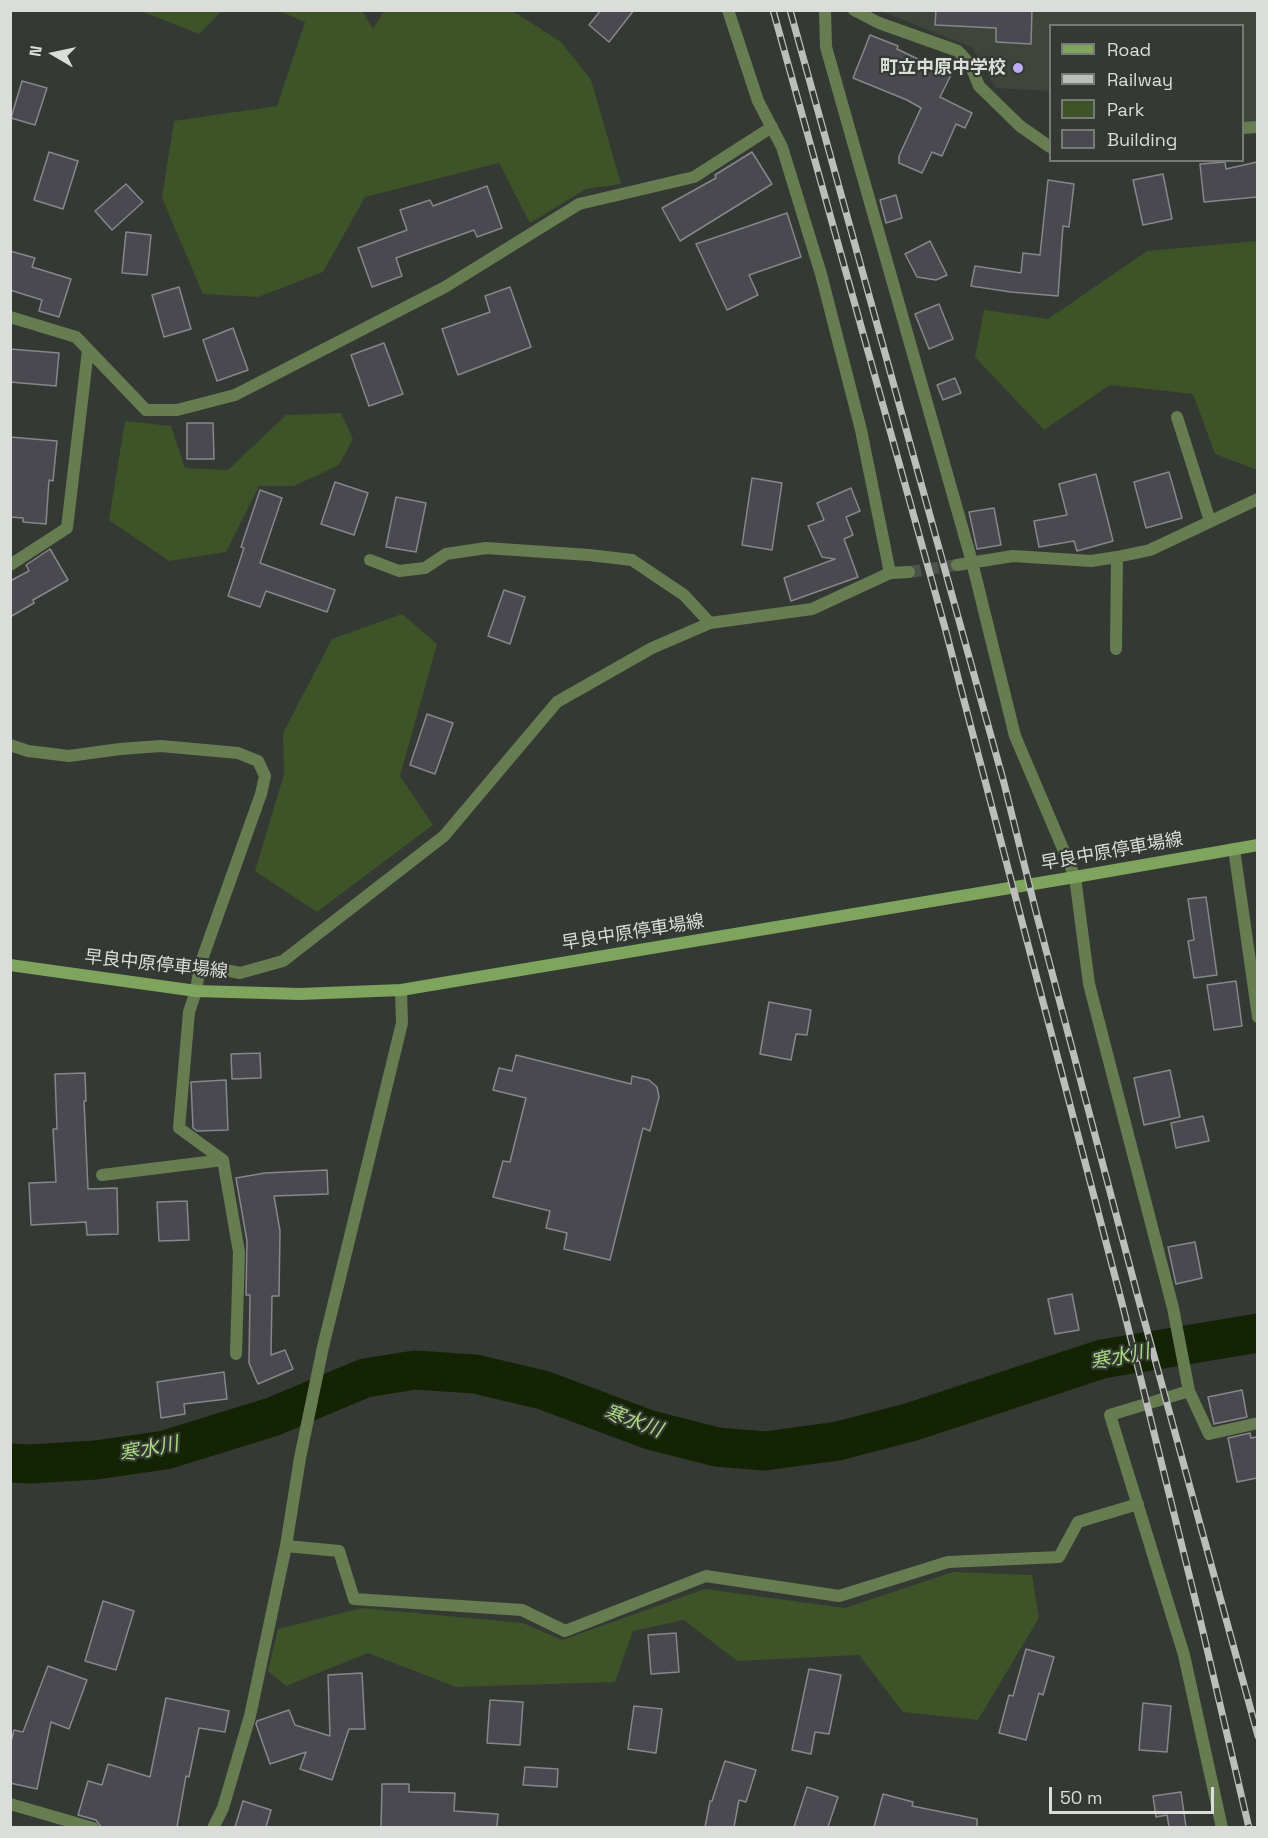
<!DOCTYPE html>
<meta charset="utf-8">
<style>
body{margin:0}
#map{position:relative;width:1268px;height:1838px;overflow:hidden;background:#353933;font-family:"Space Grotesk",sans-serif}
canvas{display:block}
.frame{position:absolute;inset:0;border:12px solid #dbddda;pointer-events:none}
.legend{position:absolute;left:1049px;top:24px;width:195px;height:138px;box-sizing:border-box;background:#353933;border:2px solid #777b76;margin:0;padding:8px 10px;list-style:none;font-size:18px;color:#dbddda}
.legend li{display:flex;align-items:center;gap:12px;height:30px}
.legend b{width:30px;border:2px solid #777b76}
.north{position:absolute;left:24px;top:24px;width:60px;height:60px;-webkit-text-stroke:4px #353933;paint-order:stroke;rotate:279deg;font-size:16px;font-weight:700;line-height:24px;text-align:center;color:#dbddda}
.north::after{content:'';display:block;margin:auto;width:21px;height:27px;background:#dbddda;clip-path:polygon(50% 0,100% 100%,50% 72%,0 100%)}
.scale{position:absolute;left:1049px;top:1787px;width:165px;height:27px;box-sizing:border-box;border:3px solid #dbddda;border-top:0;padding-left:8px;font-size:18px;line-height:21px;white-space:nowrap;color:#dbddda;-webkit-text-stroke:4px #353933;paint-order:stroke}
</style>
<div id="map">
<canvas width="1268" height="1838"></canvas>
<div class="frame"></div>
<ul class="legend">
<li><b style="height:8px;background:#7fa45d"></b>Road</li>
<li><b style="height:8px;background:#bcbebb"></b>Railway</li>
<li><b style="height:16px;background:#3d5328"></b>Park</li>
<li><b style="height:16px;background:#4a4950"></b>Building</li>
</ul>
<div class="north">N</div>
<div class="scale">50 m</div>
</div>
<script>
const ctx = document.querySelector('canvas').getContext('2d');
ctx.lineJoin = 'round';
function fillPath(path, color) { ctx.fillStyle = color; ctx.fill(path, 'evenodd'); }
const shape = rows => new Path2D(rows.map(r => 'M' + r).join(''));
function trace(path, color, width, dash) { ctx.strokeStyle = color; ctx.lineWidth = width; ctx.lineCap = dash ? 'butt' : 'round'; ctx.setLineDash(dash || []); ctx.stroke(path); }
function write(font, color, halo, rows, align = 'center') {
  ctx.font = font + ' "Space Grotesk","Noto Sans JP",sans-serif'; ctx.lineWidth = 4.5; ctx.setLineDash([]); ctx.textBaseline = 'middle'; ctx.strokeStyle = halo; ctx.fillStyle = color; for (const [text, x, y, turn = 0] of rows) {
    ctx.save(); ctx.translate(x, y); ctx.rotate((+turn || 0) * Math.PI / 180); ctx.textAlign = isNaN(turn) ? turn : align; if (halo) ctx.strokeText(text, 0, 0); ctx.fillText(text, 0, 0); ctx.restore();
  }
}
fillPath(shape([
 [881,11,1257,11,1257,121,1243,123,1242,26,1050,26,1050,91,996,88,973,48]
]), '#3f453b');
fillPath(shape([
 [277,10,362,11,373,29,384,11,509,10,519,15,561,42,591,80,621,184,586,189,530,223,499,163,365,197,323,272,258,297,203,294,162,198,174,121,277,106,305,22],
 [141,11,222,10,222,11,199,34],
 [1257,241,1257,470,1215,454,1193,394,1110,385,1044,430,975,357,984,310,1048,319,1147,251],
 [341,413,353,439,339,465,294,486,259,486,226,552,169,561,109,520,125,421,171,426,185,468,228,470,286,415],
 [402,614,437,644,400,776,433,825,317,912,255,871,284,774,283,733,332,639],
 [953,1572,1032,1575,1039,1618,978,1720,903,1712,859,1655,737,1661,684,1620,633,1631,615,1682,456,1687,368,1653,286,1686,268,1671,278,1629,362,1608,523,1623,562,1640,705,1589,845,1608]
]), '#3d5328');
trace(shape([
 [10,1463,31,1464,96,1460,165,1450,272,1417,365,1378,415,1370,475,1374,543,1390,650,1430,717,1447,765,1451,838,1441,911,1422,1102,1359,1258,1333]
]), '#142304', 39);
const building = shape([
 [601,10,634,10,609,42,589,25,601,10],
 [936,10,1032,10,1031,44,996,42,996,28,935,25,936,10],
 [870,35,898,46,897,49,951,75,940,97,972,113,965,128,956,124,942,156,932,152,922,173,899,163,899,156,921,108,907,100,853,78,870,35],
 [22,81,47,88,35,125,11,118,22,81],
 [49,152,78,161,63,209,34,200,49,152],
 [752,152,772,184,680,241,662,208,716,178,715,175,752,152],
 [1225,162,1226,169,1257,162,1257,197,1204,202,1200,164,1225,162],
 [1163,174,1172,219,1143,225,1133,180,1163,174],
 [1048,180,1074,184,1069,227,1063,226,1058,296,1011,292,971,286,975,266,1021,273,1023,253,1040,255,1048,180],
 [126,184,143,202,112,230,95,211,126,184],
 [487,186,502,228,477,237,474,230,396,258,402,276,372,287,358,248,407,230,400,210,430,200,433,206,487,186],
 [896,195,902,218,886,223,880,200,896,195],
 [787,213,801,257,749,275,758,295,727,310,696,244,787,213],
 [126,232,151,235,147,275,122,273,126,232],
 [930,241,947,275,936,280,917,277,905,254,930,241],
 [10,251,35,258,32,267,71,279,59,317,39,311,42,300,10,290,10,251],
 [179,287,191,329,164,337,152,295,179,287],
 [510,287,531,347,458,375,442,329,490,312,485,296,510,287],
 [939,304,953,339,929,349,915,314,939,304],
 [233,328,248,370,217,381,203,340,233,328],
 [384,343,403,394,369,406,351,355,384,343],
 [10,349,59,353,56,386,10,382,10,349],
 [955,378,961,393,943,400,937,385,955,378],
 [187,423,213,423,214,459,187,459,187,423],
 [10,437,57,441,53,481,49,480,46,524,23,522,23,518,10,517,10,437],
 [1169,472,1182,518,1146,528,1134,482,1169,472],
 [1096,474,1113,541,1077,551,1074,541,1039,547,1034,521,1067,515,1059,484,1096,474],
 [752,478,782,483,772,550,742,545,752,478],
 [335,482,368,493,354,535,321,524,335,482],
 [851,488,860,511,846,517,853,535,844,539,858,577,791,601,784,578,835,559,822,557,808,526,824,520,817,503,851,488],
 [260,490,282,498,260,563,335,590,327,612,266,591,260,607,228,596,244,548,241,547,260,490],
 [396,497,426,503,416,552,386,547,396,497],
 [994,508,1001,545,977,549,969,512,994,508],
 [50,549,68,580,33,600,34,603,10,617,10,581,29,571,26,565,50,549],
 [504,590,525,597,510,644,488,636,504,590],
 [427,714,453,723,435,774,410,765,427,714],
 [1206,897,1217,975,1194,978,1188,941,1194,940,1188,899,1206,897],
 [1236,981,1242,1026,1214,1030,1207,985,1236,981],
 [769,1002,811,1010,807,1035,796,1034,791,1060,760,1054,769,1002],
 [260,1053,261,1078,232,1079,231,1054,260,1053],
 [516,1055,631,1084,632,1076,649,1080,657,1087,659,1097,650,1131,643,1128,610,1260,564,1249,567,1233,546,1228,550,1211,493,1197,503,1161,510,1162,526,1098,493,1090,499,1068,512,1071,516,1055],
 [1170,1070,1180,1117,1144,1125,1134,1078,1170,1070],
 [85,1073,86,1101,84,1101,88,1189,117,1188,118,1234,87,1235,86,1222,31,1225,29,1183,56,1182,53,1129,57,1129,55,1074,85,1073],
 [226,1080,228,1130,197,1131,193,1128,191,1082,226,1080],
 [1203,1116,1209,1141,1176,1148,1171,1123,1203,1116],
 [327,1170,328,1194,274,1196,280,1231,279,1296,272,1296,271,1355,285,1350,293,1369,258,1384,249,1363,250,1295,246,1295,247,1241,236,1178,265,1173,327,1170],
 [187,1201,189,1240,159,1241,157,1202,187,1201],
 [1195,1242,1202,1278,1176,1284,1168,1247,1195,1242],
 [1072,1294,1079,1330,1055,1334,1048,1299,1072,1294],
 [224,1372,227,1399,184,1404,185,1414,161,1418,157,1382,224,1372],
 [1242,1390,1247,1417,1214,1424,1208,1397,1242,1390],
 [1250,1433,1251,1438,1257,1437,1257,1478,1237,1482,1228,1438,1250,1433],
 [103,1601,134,1611,116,1670,85,1661,103,1601],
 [676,1633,679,1672,651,1674,648,1635,676,1633],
 [1026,1649,1054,1657,1043,1695,1039,1693,1026,1740,999,1733,1009,1695,1013,1696,1026,1649],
 [48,1666,87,1680,69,1729,51,1722,37,1789,10,1783,10,1746,14,1730,23,1732,48,1666],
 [809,1669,841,1675,829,1734,815,1732,811,1754,792,1750,809,1669],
 [362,1673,365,1729,349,1729,332,1780,300,1769,306,1752,270,1764,256,1724,257,1721,289,1710,295,1725,330,1736,328,1675,362,1673],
 [166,1698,229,1711,225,1732,199,1728,189,1777,186,1776,177,1827,101,1827,96,1820,78,1815,88,1781,102,1785,108,1764,150,1777,166,1698],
 [490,1700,523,1702,520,1745,487,1743,490,1700],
 [1143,1703,1171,1706,1167,1752,1139,1750,1143,1703],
 [634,1706,662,1709,656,1753,628,1749,634,1706],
 [725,1761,756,1770,746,1802,739,1800,734,1827,705,1827,710,1801,712,1801,725,1761],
 [525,1767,558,1769,557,1787,523,1785,525,1767],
 [382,1784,409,1784,409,1792,455,1793,454,1811,498,1814,497,1827,381,1827,382,1784],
 [807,1787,838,1797,828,1827,794,1827,807,1787],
 [1181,1792,1186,1827,1169,1827,1167,1815,1156,1817,1153,1796,1181,1792],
 [883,1794,913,1802,912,1806,977,1819,977,1827,874,1827,883,1794],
 [243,1801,271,1810,266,1827,235,1827,243,1801]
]);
fillPath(building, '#4a4950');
trace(building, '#87868d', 1.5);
trace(shape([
 [909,572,957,565]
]), '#4e524c', 12, [12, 6]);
trace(shape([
 [728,10,758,101,782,147,821,274,861,430,890,573],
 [825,10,826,47,972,562,1015,736,1075,877,1089,984,1173,1308,1189,1391,1209,1434,1258,1423],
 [854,10,879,23,958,51,970,64,979,86,1020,126,1050,147],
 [1242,128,1258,127],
 [10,317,76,337,146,410,177,410,235,395,445,287,579,204,694,177,772,127],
 [1177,417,1210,521],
 [370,560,399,571,425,568,446,554,486,548,589,555,632,560,684,595,710,623,812,609,890,573,909,572],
 [10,565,67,528,88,350],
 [957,565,1013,556,1091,561,1117,557,1150,550,1258,499],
 [1116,649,1117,557],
 [10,745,28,751,69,756,120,749,161,746,238,753,258,761,265,776,261,794,200,965,196,991,189,1012,179,1128,223,1160,239,1252,236,1354],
 [1234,849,1258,1017],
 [200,965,240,973,283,961,444,836,557,702,652,648,710,623],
 [102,1175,223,1160],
 [1189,1391,1110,1415,1184,1655,1222,1828],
 [286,1546,339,1551,354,1599,522,1610,565,1631,706,1576,839,1596,948,1562,1059,1557,1078,1522,1138,1504],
 [10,1804,93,1828],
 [213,1828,223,1808,250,1716,286,1546,300,1458,323,1347,402,1023,401,990]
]), '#667d52', 12);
trace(shape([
 [10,965,196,991,300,994,401,990,1075,877,1258,845]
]), '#7fa45d', 12);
const rail = shape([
 [773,10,945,628,1123,1307,1200,1619,1249,1828],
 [790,10,1004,783,1037,916,1139,1301,1258,1736]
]);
trace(rail, '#bcbebb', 7);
trace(rail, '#353933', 4.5, [14]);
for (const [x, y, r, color] of [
 [1018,68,6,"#bcaaf5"]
]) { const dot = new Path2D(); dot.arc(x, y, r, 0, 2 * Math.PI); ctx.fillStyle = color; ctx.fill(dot); trace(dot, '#353933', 2); }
write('bold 18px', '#dbddda', '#353933', [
 ["町立中原中学校",1006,68]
], 'right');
write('18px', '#dbddda', '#353933', [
 ["早良中原停車場線",1112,852,-10],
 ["早良中原停車場線",633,933,-9],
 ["早良中原停車場線",156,965,6]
]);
write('italic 20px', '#a9d880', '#353933', [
 ["寒水川",1120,1358,-12],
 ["寒水川",633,1422,19],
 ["寒水川",149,1450,-11]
]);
</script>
